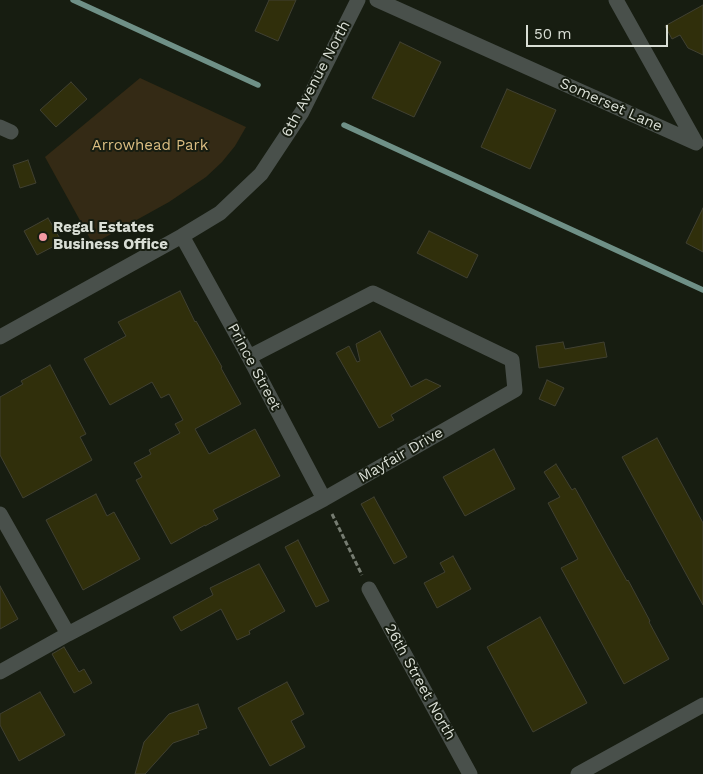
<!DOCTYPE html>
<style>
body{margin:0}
#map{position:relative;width:703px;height:774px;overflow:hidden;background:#171d11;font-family:"Work Sans",sans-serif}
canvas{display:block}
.scale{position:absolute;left:526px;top:25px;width:142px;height:22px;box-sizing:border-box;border:2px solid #d9ded5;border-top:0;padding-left:6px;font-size:15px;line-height:18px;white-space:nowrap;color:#d9ded5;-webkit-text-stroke:4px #171d11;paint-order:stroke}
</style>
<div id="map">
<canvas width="703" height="774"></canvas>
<div class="scale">50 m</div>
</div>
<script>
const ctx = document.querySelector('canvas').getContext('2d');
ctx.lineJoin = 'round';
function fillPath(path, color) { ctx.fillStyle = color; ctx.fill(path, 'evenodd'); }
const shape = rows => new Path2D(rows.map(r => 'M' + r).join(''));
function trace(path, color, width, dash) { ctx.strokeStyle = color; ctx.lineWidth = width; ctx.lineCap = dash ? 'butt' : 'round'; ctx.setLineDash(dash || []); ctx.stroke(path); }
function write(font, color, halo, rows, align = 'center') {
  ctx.font = font + ' "Work Sans",sans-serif'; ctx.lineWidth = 4; ctx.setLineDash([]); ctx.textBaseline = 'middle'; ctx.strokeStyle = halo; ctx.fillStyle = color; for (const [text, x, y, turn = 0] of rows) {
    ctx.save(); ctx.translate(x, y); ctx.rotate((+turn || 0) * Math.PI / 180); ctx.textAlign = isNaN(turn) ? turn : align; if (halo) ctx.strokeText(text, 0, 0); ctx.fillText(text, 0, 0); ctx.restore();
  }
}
fillPath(shape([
 [140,78,246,127,235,146,222,162,206,177,169,202,93,244,45,157]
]), '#342a15');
trace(shape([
 [73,0,258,85],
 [344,125,703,290]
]), '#6f9087', 5.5);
const building = shape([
 [269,0,296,0,278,41,255,31,269,0],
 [703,5,703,55,688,48,680,35,672,39,665,26,703,5],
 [400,42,441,62,414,117,372,98,400,42],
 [71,82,87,99,56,127,40,110,71,82],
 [507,89,556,110,530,169,481,147,507,89],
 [28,160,36,183,20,188,13,165,28,160],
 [703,208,703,252,686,243,703,208],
 [48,218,62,242,37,255,24,231,48,218],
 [429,231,478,255,467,278,417,253,429,231],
 [180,291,195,322,196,321,222,367,221,368,241,404,195,429,209,454,255,429,280,476,213,510,218,519,205,526,205,525,171,544,136,480,142,477,134,463,151,454,149,450,180,433,175,424,183,420,169,394,161,398,152,382,110,405,84,359,126,336,118,322,180,291],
 [380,331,411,387,426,379,441,386,391,415,394,420,379,428,336,353,349,346,357,362,360,361,356,344,380,331],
 [563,342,565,349,604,342,607,357,539,368,536,346,563,342],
 [50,365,86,434,80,437,92,460,23,498,0,455,0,397,23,384,21,381,50,365],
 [547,380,564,388,555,406,539,399,547,380],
 [657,438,703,523,703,605,622,457,657,438],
 [494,449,515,489,465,516,443,477,494,449],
 [556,464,572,490,575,488,627,581,628,580,650,621,649,622,669,659,624,684,561,568,578,559,548,503,560,497,544,472,556,464],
 [96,494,107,516,114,512,140,559,83,590,46,520,96,494],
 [374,497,407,557,394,564,361,504,374,497],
 [298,540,329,601,316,607,285,547,298,540],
 [453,556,471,589,437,608,424,583,445,572,440,563,453,556],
 [259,564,285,611,249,631,250,634,237,640,221,609,181,631,173,617,213,595,210,588,259,564],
 [0,586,18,619,0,629,0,586],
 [540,617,587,703,533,732,487,647,540,617],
 [64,647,79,672,84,669,92,683,74,693,52,654,64,647],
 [287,682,304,714,291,721,305,747,270,766,238,708,287,682],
 [40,692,65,735,19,761,0,725,0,714,40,692],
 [198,704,207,728,198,731,199,734,173,743,145,774,135,774,144,742,169,714,198,704]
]);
fillPath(building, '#302f0b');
trace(building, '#414132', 1);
trace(shape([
 [332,514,362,575]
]), '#767c71', 3, [5, 2.5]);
trace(shape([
 [377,0,696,143,616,0],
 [0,127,11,132],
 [182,236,249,357,324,499],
 [0,337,182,236,220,213,261,174,302,112,358,0],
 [0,514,68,634],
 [369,589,470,774],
 [0,672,68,634,324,499,515,390,512,360,373,293,249,357],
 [578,774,703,705]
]), '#49504b', 15);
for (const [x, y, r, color] of [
 [43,237,5,"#f49aa3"]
]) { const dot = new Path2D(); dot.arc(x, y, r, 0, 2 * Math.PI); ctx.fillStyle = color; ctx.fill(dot); trace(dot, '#171d11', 2); }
write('15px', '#d9ded5', '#171d11', [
 ["6th Avenue North",316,79,-62],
 ["Somerset Lane",611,105,24],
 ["Prince Street",254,367,62],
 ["Mayfair Drive",401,455,-30],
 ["26th Street North",420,682,61]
]);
write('15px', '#dabd81', '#171d11', [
 ["Arrowhead Park",150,146]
]);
write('bold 15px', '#d9ded5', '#171d11', [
 ["Regal Estates",53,228],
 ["Business Office",53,245]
], 'left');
</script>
